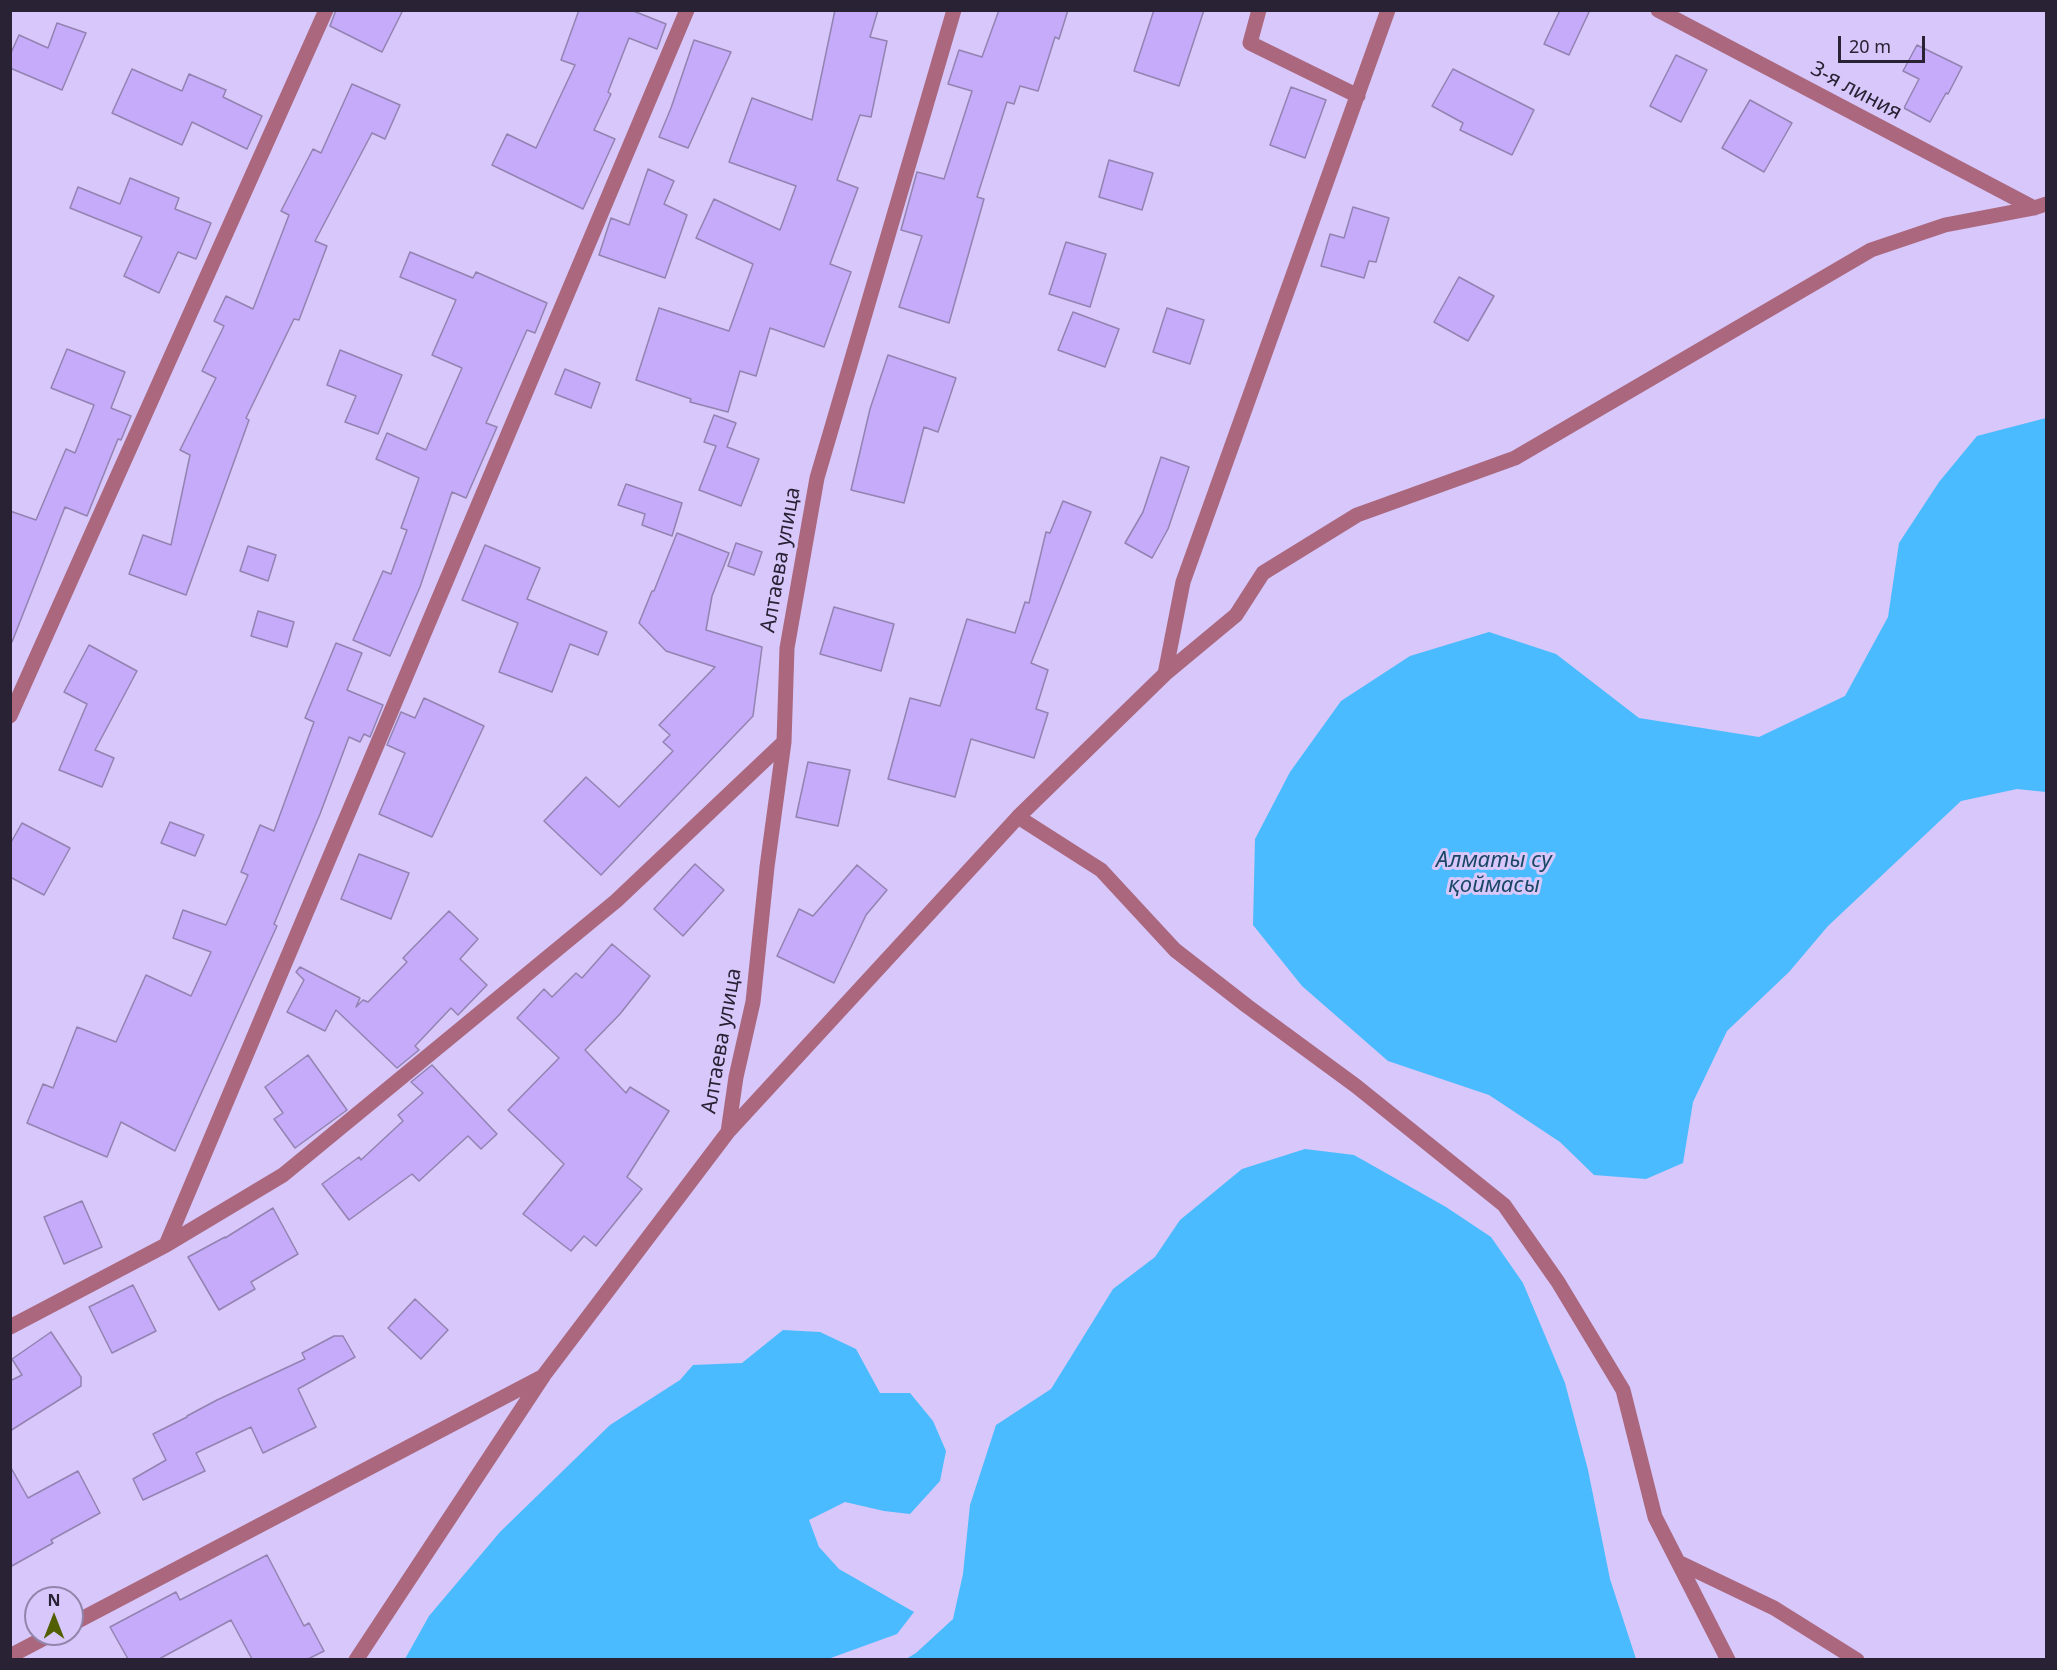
<!DOCTYPE html>
<meta charset="utf-8">
<style>
body{margin:0}
#map{position:relative;width:2057px;height:1670px;overflow:hidden;background:#d7c7fa;font-family:"Noto Sans",sans-serif}
canvas{display:block}
.frame{position:absolute;inset:0;border:12px solid #282234;pointer-events:none}
.north{position:absolute;left:24px;top:1586px;width:60px;height:60px;box-sizing:border-box;background:#d7c7fa;border:2px solid #9185ab;border-radius:50%;rotate:0deg;font-size:16px;font-weight:700;line-height:24px;text-align:center;color:#282234}
.north::after{content:'';display:block;margin:auto;width:21px;height:27px;background:#515f00;clip-path:polygon(50% 0,100% 100%,50% 72%,0 100%)}
.scale{position:absolute;left:1838px;top:36px;width:87px;height:27px;box-sizing:border-box;border:3px solid #282234;border-top:0;padding-left:8px;font-size:18px;line-height:21px;white-space:nowrap;color:#282234;-webkit-text-stroke:4px #d7c7fa;paint-order:stroke}
</style>
<div id="map">
<canvas width="2057" height="1670"></canvas>
<div class="frame"></div>
<div class="north">N</div>
<div class="scale">20 m</div>
</div>
<script>
const ctx = document.querySelector('canvas').getContext('2d');
ctx.lineJoin = 'round';
function fillPath(path, color) { ctx.fillStyle = color; ctx.fill(path, 'evenodd'); }
const shape = rows => new Path2D(rows.map(r => 'M' + r).join(''));
function trace(path, color, width, dash) { ctx.strokeStyle = color; ctx.lineWidth = width; ctx.lineCap = dash ? 'butt' : 'round'; ctx.setLineDash(dash || []); ctx.stroke(path); }
function write(font, color, halo, rows, align = 'center') {
  ctx.font = font + ' "Noto Sans",sans-serif'; ctx.lineWidth = 6; ctx.setLineDash([]); ctx.textBaseline = 'middle'; ctx.strokeStyle = halo; ctx.fillStyle = color; for (const [text, x, y, turn = 0] of rows) {
    ctx.save(); ctx.translate(x, y); ctx.rotate((+turn || 0) * Math.PI / 180); ctx.textAlign = isNaN(turn) ? turn : align; if (halo) ctx.strokeText(text, 0, 0); ctx.fillText(text, 0, 0); ctx.restore();
  }
}
fillPath(shape([
 [2046,418,2046,792,2017,789,1961,801,1828,926,1789,972,1727,1031,1693,1102,1683,1163,1646,1179,1594,1175,1560,1142,1489,1095,1388,1061,1302,986,1253,925,1255,839,1290,772,1341,701,1410,656,1489,632,1556,654,1639,718,1759,737,1845,696,1888,617,1899,543,1939,482,1977,436],
 [1305,1149,1354,1155,1446,1207,1491,1237,1523,1283,1565,1383,1588,1470,1610,1579,1636,1659,906,1659,916,1653,953,1619,963,1574,970,1505,996,1425,1051,1389,1113,1289,1155,1257,1180,1220,1242,1169],
 [783,1330,820,1332,856,1349,880,1393,910,1393,933,1421,946,1451,940,1481,910,1514,884,1511,845,1502,809,1520,819,1547,839,1569,914,1612,897,1634,828,1659,405,1659,429,1616,500,1532,610,1425,680,1380,693,1365,742,1363]
]), '#4abbff');
const building = shape([
 [336,10,403,10,382,52,330,26,336,10],
 [579,10,631,10,666,24,657,49,629,38,608,92,611,94,594,130,615,139,583,209,492,165,507,134,536,148,575,65,561,60,579,10],
 [835,10,878,10,870,37,887,41,871,117,860,115,837,180,858,188,830,264,851,272,824,347,770,328,756,376,740,371,728,412,690,402,691,399,636,380,659,308,729,331,753,264,696,238,714,199,780,230,796,186,729,162,752,98,812,120,835,10],
 [999,10,1068,10,1059,39,1055,37,1038,91,1020,86,1014,104,1007,102,977,197,984,199,949,323,899,307,922,236,901,230,917,172,944,179,972,91,948,84,959,50,982,57,999,10],
 [1154,10,1204,10,1179,86,1134,71,1154,10],
 [1560,10,1590,10,1569,55,1544,44,1560,10],
 [57,23,86,33,62,90,10,68,10,55,19,35,48,48,57,23],
 [694,40,731,52,688,148,659,137,671,108,694,40],
 [1917,45,1962,67,1948,94,1946,93,1930,122,1904,108,1919,79,1903,71,1917,45],
 [1676,55,1707,70,1681,122,1650,106,1676,55],
 [132,69,182,91,189,74,226,90,223,97,262,116,247,149,192,122,182,145,112,113,132,69],
 [1453,69,1534,110,1512,155,1460,130,1463,123,1432,106,1453,69],
 [352,84,400,105,385,139,372,133,315,241,327,246,299,320,294,319,246,418,249,420,186,595,129,574,143,535,171,545,190,455,180,450,216,378,202,371,224,326,214,321,226,296,253,309,289,215,281,211,313,149,321,153,352,84],
 [1291,87,1326,100,1305,158,1270,145,1291,87],
 [1750,100,1792,123,1764,172,1722,148,1750,100],
 [1109,160,1153,173,1142,210,1099,197,1109,160],
 [648,169,674,181,664,204,687,215,665,278,599,255,611,218,629,225,648,169],
 [130,178,179,198,175,209,211,223,196,259,178,252,159,293,124,276,142,237,70,208,78,187,120,204,130,178],
 [1353,207,1389,218,1376,262,1369,261,1364,278,1321,266,1330,234,1344,238,1353,207],
 [1066,242,1106,254,1090,307,1049,294,1066,242],
 [410,252,473,278,476,272,547,303,535,333,527,330,486,423,497,427,466,498,452,492,420,587,390,656,353,640,383,571,391,574,407,530,401,528,419,478,376,459,387,433,426,450,462,368,432,355,456,300,400,277,410,252],
 [1459,277,1494,296,1468,341,1434,322,1459,277],
 [1167,308,1204,320,1190,364,1153,352,1167,308],
 [1073,312,1119,329,1105,367,1058,350,1073,312],
 [67,349,125,372,111,408,131,416,121,440,118,439,87,516,65,507,12,642,10,642,10,511,36,520,66,449,75,453,94,405,51,388,67,349],
 [340,350,402,375,378,434,345,422,356,396,327,385,340,350],
 [888,355,956,378,938,432,924,427,904,503,851,490,870,409,888,355],
 [565,369,600,383,591,408,555,394,565,369],
 [714,415,736,423,727,447,759,459,741,506,699,490,716,446,704,442,714,415],
 [1161,457,1189,467,1168,529,1152,558,1125,543,1143,512,1161,457],
 [626,484,682,503,672,536,642,525,645,514,618,505,626,484],
 [1063,501,1091,512,1031,663,1048,670,1036,709,1048,713,1034,758,971,739,955,797,888,779,910,698,940,706,967,619,1015,633,1025,602,1029,603,1046,532,1050,533,1063,501],
 [677,533,729,553,712,596,706,630,762,647,753,716,601,875,544,821,586,777,619,807,673,751,663,742,670,735,659,725,715,667,666,651,639,623,652,591,654,591,677,533],
 [736,543,762,552,754,575,728,566,736,543],
 [485,545,540,568,527,599,607,632,598,655,570,644,552,692,499,672,518,623,462,600,485,545],
 [248,546,276,555,268,581,240,571,248,546],
 [834,607,894,624,881,671,820,654,834,607],
 [258,611,294,622,287,647,251,636,258,611],
 [336,643,362,653,347,690,383,705,370,737,364,734,360,742,349,737,320,814,274,924,277,926,175,1151,121,1122,107,1157,27,1123,43,1084,53,1088,77,1027,116,1042,146,975,191,996,211,952,173,938,183,910,226,925,248,875,241,872,260,825,274,831,314,722,305,718,336,643],
 [89,645,137,671,95,750,114,758,102,787,59,770,87,704,64,692,89,645],
 [424,698,484,726,432,837,379,814,405,753,387,745,401,712,415,718,424,698],
 [808,762,850,770,838,826,796,817,808,762],
 [170,822,204,835,195,856,161,843,170,822],
 [22,823,70,848,44,895,10,877,10,844,22,823],
 [359,854,409,873,391,919,341,899,359,854],
 [695,864,724,890,683,936,654,909,695,864],
 [857,865,887,890,866,915,834,983,777,956,799,909,813,916,857,865],
 [449,911,478,939,460,959,487,985,458,1015,451,1008,415,1046,419,1050,397,1068,336,1010,325,1031,287,1012,304,980,296,972,300,967,360,998,356,1007,363,1000,368,1002,407,962,403,958,449,911],
 [612,944,650,976,620,1014,585,1050,626,1093,630,1087,669,1111,627,1177,642,1189,596,1246,584,1236,571,1251,523,1214,564,1164,508,1110,559,1058,517,1018,544,989,552,997,576,973,582,978,612,944],
 [308,1055,347,1110,295,1148,274,1119,283,1113,265,1087,308,1055],
 [432,1065,497,1134,481,1149,468,1136,419,1181,412,1174,349,1220,322,1184,359,1157,361,1160,403,1121,398,1115,423,1093,411,1082,432,1065],
 [82,1201,102,1247,64,1264,44,1217,82,1201],
 [273,1208,298,1254,251,1282,255,1289,219,1310,188,1257,225,1237,225,1238,273,1208],
 [133,1285,156,1331,112,1353,89,1307,133,1285],
 [415,1299,448,1330,421,1359,388,1328,415,1299],
 [51,1332,81,1377,81,1386,10,1431,10,1381,22,1375,12,1359,51,1332],
 [334,1336,343,1336,355,1357,298,1389,316,1427,263,1453,251,1427,196,1453,205,1471,143,1500,133,1479,166,1460,153,1434,187,1417,187,1416,217,1400,305,1359,302,1353,334,1336],
 [10,1466,28,1498,78,1471,100,1513,51,1540,53,1543,10,1567,10,1466],
 [267,1555,304,1626,309,1623,324,1651,308,1659,252,1659,231,1620,159,1659,128,1659,110,1627,176,1592,180,1600,267,1555]
]);
fillPath(building, '#c5abf9');
trace(building, '#9283b1', 1.5);
trace(shape([
 [1259,10,1250,43,1358,96],
 [1658,10,2034,208],
 [1165,674,1183,582,1388,10],
 [10,716,326,10],
 [1018,817,1101,870,1175,950,1247,1006,1356,1086,1504,1205,1558,1282,1623,1390,1655,1517,1728,1660],
 [728,1132,736,1077,753,1002,767,867,784,742,787,648,817,478,954,10],
 [166,1245,687,10],
 [10,1327,166,1245,283,1175,616,901,784,742],
 [1678,1562,1774,1608,1857,1660],
 [72,1624,542,1377],
 [10,1656,52,1634],
 [356,1660,544,1375,728,1132,1018,817,1165,674,1236,615,1263,573,1357,515,1515,458,1871,250,1945,225,2034,208,2046,204]
]), '#aa677d', 15);
write('21px', '#282234', '#d7c7fa', [
 ["3-я линия",1856,91,28],
 ["Алтаева улица",781,560,-80],
 ["Алтаева улица",722,1041,-80]
]);
write('italic 22px', '#1a4763', '#d7c7fa', [
 ["Алматы су",1494,861],
 ["қоймасы",1494,886]
]);
</script>
